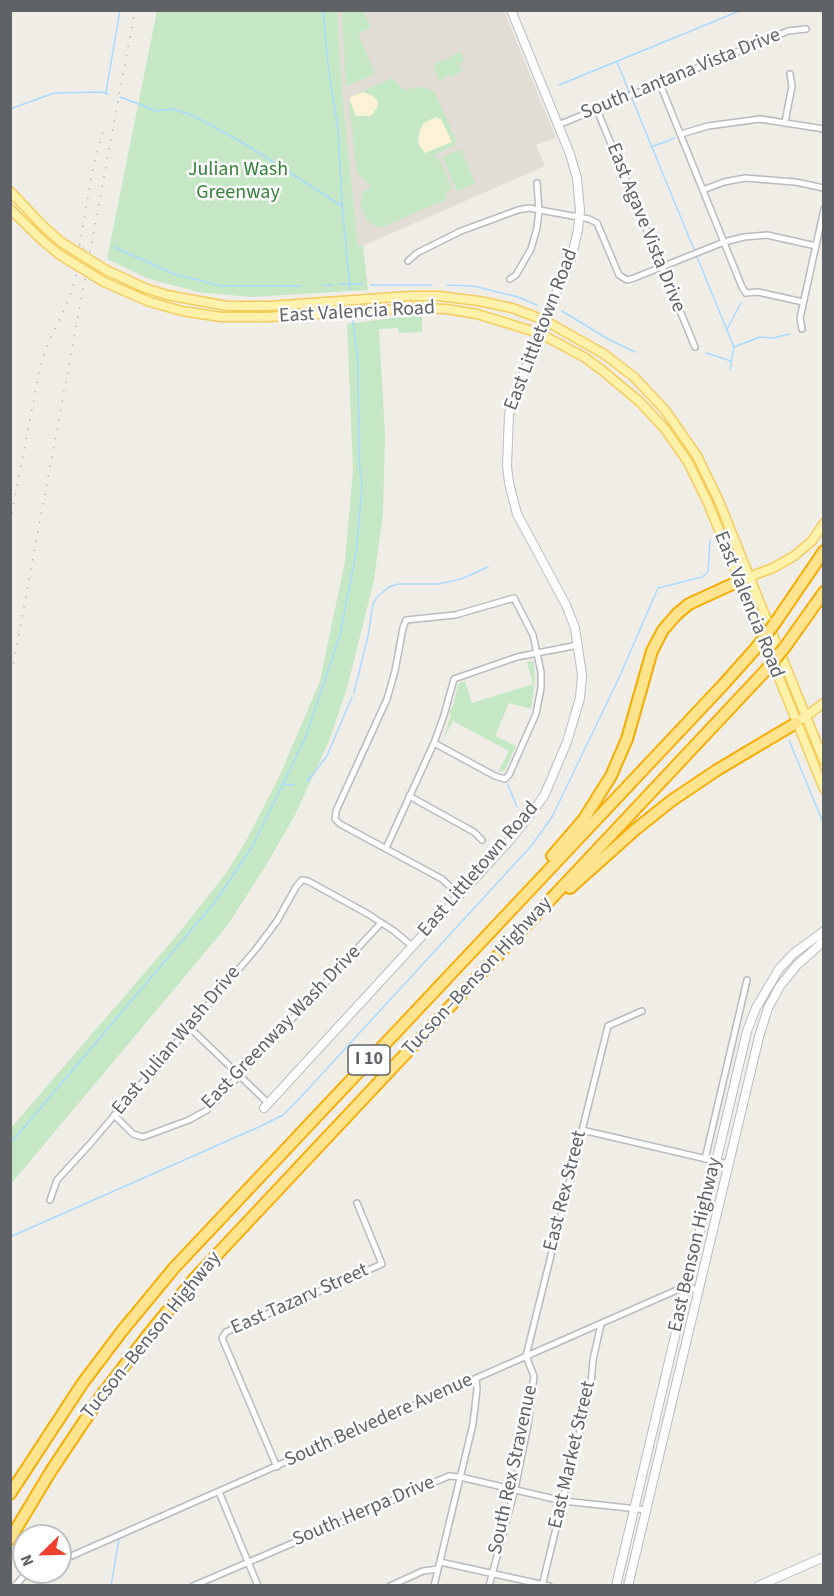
<!DOCTYPE html>
<meta charset="utf-8">
<style>
body{margin:0}
#map{position:relative;width:834px;height:1596px;overflow:hidden;background:#f1eee7;font-family:"Source Sans 3",sans-serif}
canvas{display:block}
.frame{position:absolute;inset:0;border:12px solid #5e6267;pointer-events:none}
.north{position:absolute;left:12px;top:1524px;width:60px;height:60px;box-sizing:border-box;background:#fff;border:2px solid #bfc0c2;border-radius:50%;rotate:247deg;font-size:16px;font-weight:700;line-height:24px;text-align:center;color:#5e6267}
.north::after{content:'';display:block;margin:auto;width:21px;height:27px;background:#ee3f2f;clip-path:polygon(50% 0,100% 100%,50% 72%,0 100%)}
</style>
<div id="map">
<canvas width="834" height="1596"></canvas>
<div class="frame"></div>
<div class="north">N</div>
</div>
<script>
const ctx = document.querySelector('canvas').getContext('2d');
ctx.lineJoin = 'round';
function fillPath(path, color) { ctx.fillStyle = color; ctx.fill(path, 'evenodd'); }
const shape = rows => new Path2D(rows.map(r => 'M' + r).join(''));
function trace(path, color, width, dash) { ctx.strokeStyle = color; ctx.lineWidth = width; ctx.lineCap = dash ? 'butt' : 'round'; ctx.setLineDash(dash || []); ctx.stroke(path); }
function write(font, color, halo, rows, align = 'center') {
  ctx.font = font + ' "Source Sans 3",sans-serif'; ctx.lineWidth = 5; ctx.setLineDash([]); ctx.textBaseline = 'middle'; ctx.strokeStyle = halo; ctx.fillStyle = color; for (const [text, x, y, turn = 0] of rows) {
    ctx.save(); ctx.translate(x, y); ctx.rotate((+turn || 0) * Math.PI / 180); ctx.textAlign = isNaN(turn) ? turn : align; if (halo) ctx.strokeText(text, 0, 0); ctx.fillText(text, 0, 0); ctx.restore();
  }
}
fillPath(shape([
 [337,11,504,11,556,138,536,145,545,166,358,248,342,92]
]), '#e1ddd5');
fillPath(shape([
 [157,11,337,11,342,92,358,247,363,246,368,290,251,297,198,292,149,279,107,259],
 [342,11,363,11,371,27,358,34,375,74,346,86],
 [461,52,464,60,459,65,462,70,452,77,449,74,439,81,435,69,435,64],
 [392,78,404,90,420,87,434,91,456,140,454,146,434,155,437,159,439,159,452,189,446,192,446,198,443,201,380,228,367,221,360,203,362,193,371,187,357,173,349,103,350,97],
 [461,149,475,183,457,191,442,157],
 [422,314,422,332,399,333,398,328,379,329,385,434,383,513,374,580,347,688,329,741,295,815,265,867,227,926,11,1184,11,1128,178,934,227,872,246,841,280,775,320,681,345,561,353,470,347,324],
 [531,661,534,662,535,679,531,709,509,703,495,736,516,746,505,770,498,772,509,751,453,721,443,740,451,714,449,712,453,706,458,684,461,682,465,681,472,703,533,684,527,662]
]), '#c3e8c3');
fillPath(shape([
 [363,92,373,96,378,101,377,108,371,116,356,116,350,101,350,97],
 [436,117,441,119,452,142,425,153,420,147,418,142,420,129,424,123]
]), '#fcf3d6');
trace(shape([
 [323,10,328,65,338,130,342,204,350,290],
 [821,10,824,18],
 [617,62,734,347],
 [559,85,742,10],
 [106,92,120,10],
 [120,97,157,111,173,109,194,116,245,144,342,206],
 [10,109,54,93,101,92,108,94],
 [651,147,675,138],
 [114,247,174,274,222,286,301,286],
 [339,284,363,284],
 [323,285,333,285],
 [371,285,432,285],
 [447,285,473,286,518,297,537,305],
 [562,311,608,339,635,352],
 [726,331,741,303],
 [706,353,731,361],
 [730,369,734,347,760,337,773,338,790,334],
 [354,693,368,636,373,604,377,597,389,587,399,584,439,584,461,579,488,567],
 [789,740,824,825],
 [307,782,327,756,352,697],
 [283,784,294,785],
 [508,785,517,807],
 [10,1144,215,902,252,847,305,739,340,635,356,553,362,487,359,461,358,361,353,321],
 [10,1237,261,1126,283,1115,299,1099,532,845,552,817,618,680,658,588,702,577,708,572,710,540],
 [111,1586,119,1539]
]), '#a8d9ff', 1.5);
const street = shape([
 [660,84,742,287,746,293],
 [597,110,695,347],
 [785,122,792,86,790,74],
 [558,125,788,31,806,29],
 [681,134,708,126,760,119,824,129],
 [703,190,724,182,745,178,795,182,824,188],
 [408,261,417,253,461,231,518,210,529,208,589,219,597,223,619,275,627,280,634,278,724,242,744,237,767,235,816,246],
 [510,279,516,275,531,249,537,228,539,211,537,183],
 [746,293,758,292,803,302],
 [802,329,800,318,824,209],
 [434,743,495,776,505,779,509,775,536,714,541,688,541,672,533,635,514,598,455,615,406,620,403,628,395,671,387,699,336,811,335,819,340,824,442,879,459,895],
 [409,796,474,832,482,840],
 [386,848,434,743,444,715,454,679,517,657,578,645],
 [188,1026,268,1103],
 [114,1115,133,1134,143,1137,189,1120,207,1110,381,923],
 [582,1130,728,1164],
 [705,1159,747,980],
 [50,1200,57,1180,90,1144,256,949,277,921,296,887,302,880,308,881,368,914,394,931,412,946],
 [277,1467,222,1338,226,1332,382,1264,357,1203],
 [219,1492,258,1586],
 [60,1561,677,1290,686,1287,698,1290],
 [440,1562,549,1586],
 [15,1586,23,1577,34,1572],
 [193,1586,449,1476,460,1477,563,1501,647,1510],
 [390,1586,423,1571,438,1569],
 [434,1586,473,1424,477,1389,476,1379],
 [489,1586,515,1489,528,1425,534,1376,526,1356,608,1026,642,1011],
 [542,1586,591,1384,593,1360,601,1324]
]);
const secondary = shape([
 [264,1108,511,839,529,816,544,796,567,742,580,698,582,675,575,628,566,605,517,514,509,483,507,466,509,414,539,333,571,259,578,230,580,210,577,178,570,154,511,10],
 [616,1586,747,1031,756,1008,779,969,793,954,824,931],
 [628,1586,759,1037,768,1008,780,986,797,965,824,941],
 [758,1586,824,1557]
]);
const primary = shape([
 [10,191,41,224,61,242],
 [10,209,43,241,60,255],
 [106,270,145,288,167,295,227,306,269,306,410,296,439,296,479,301,512,308,544,320,604,354,634,377,665,410,697,456,718,499,824,761],
 [104,282,150,302,182,311,221,317,268,317,416,308,446,309,477,314,539,333,584,357,603,371,640,402,665,429,688,462,708,503,824,789],
 [746,578,773,568,794,556,812,541,824,523],
 [802,719,824,703]
]);
const highway = shape([
 [775,623,824,551],
 [785,647,824,592],
 [552,856,584,819,611,776,627,739,652,651,663,630,677,614,689,604,739,581],
 [570,888,636,829,671,801,717,770,796,723],
 [10,1494,82,1384,122,1331,174,1268,722,686,756,648],
 [10,1539,51,1471,101,1396,151,1331,195,1278,766,670]
]);
trace(street, '#b7b9bd', 8);
trace(secondary, '#b8bbc0', 10);
trace(primary, '#f5cb5b', 11);
trace(highway, '#f7ab00', 14);
trace(street, '#fff', 5);
trace(secondary, '#fff', 8);
trace(primary, '#fff2ad', 8);
trace(highway, '#ffe38f', 10);
trace(shape([
 [78,255,93,167,104,128],
 [10,523,40,368,47,346,69,299,84,247],
 [10,682,135,10]
]), '#b5b6b7', 1.5, [1.5, 8]);
const primaryBridge = shape([
 [61,242,106,270],
 [60,255,104,282]
]);
const highwayBridge = shape([
 [756,648,775,623],
 [766,670,785,647]
]);
trace(primaryBridge, '#f5cb5b', 11, []);
trace(highwayBridge, '#f7ab00', 14, []);
trace(primaryBridge, '#fff2ad', 8);
trace(highwayBridge, '#ffe38f', 10);
for (const [x, y, w] of [
 [369,1060,42]
]) { const box = new Path2D(); box.roundRect(x - w / 2, y - 15, w, 30, 4.5); ctx.fillStyle = '#fff'; ctx.fill(box); trace(box, '#5e6267', 1.5); }
write('bold 18px', '#5e6267', null, [
 ["I 10",369,1060]
]);
write('20px', '#5e6267', '#fff', [
 ["South Lantana Vista Drive",681,75,-22],
 ["East Agave Vista Drive",645,228,68],
 ["East Valencia Road",357,313,-3],
 ["East Littletown Road",542,330,-69],
 ["East Valencia Road",748,605,68],
 ["East Littletown Road",479,870,-49],
 ["Tucson–Benson Highway",478,977,-47],
 ["East Greenway Wash Drive",282,1028,-46],
 ["East Julian Wash Drive",177,1041,-50],
 ["East Rex Street",566,1191,-76],
 ["East Benson Highway",696,1245,-77],
 ["East Tazarv Street",300,1300,-24],
 ["Tucson–Benson Highway",152,1336,-51],
 ["South Belvedere Avenue",379,1421,-24],
 ["East Market Street",573,1455,-77],
 ["South Rex Stravenue",514,1470,-78],
 ["South Herpa Drive",364,1512,-23]
]);
write('20px', '#318236', '#fff', [
 ["Julian Wash",238,171],
 ["Greenway",238,194]
]);
</script>
